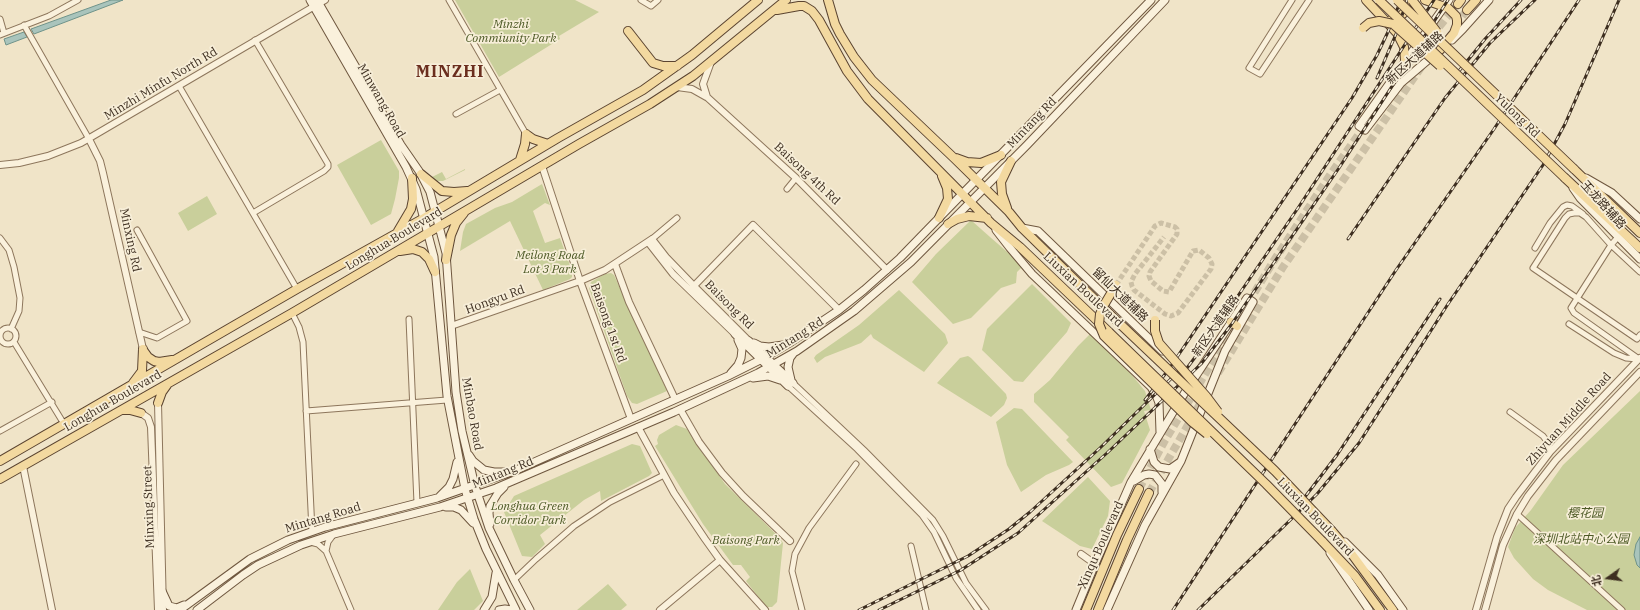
<!DOCTYPE html>
<meta charset="utf-8">
<style>
body{margin:0}
#map{position:relative;width:1640px;height:610px;overflow:hidden;background:#f0e4c8;font-family:"IBM Plex Serif","Noto Sans SC",serif}
canvas{display:block}
.north{position:absolute;left:1588px;top:558px;width:40px;height:40px;-webkit-text-stroke:3px #f7eed8;paint-order:stroke;rotate:256deg;font-size:11px;font-weight:700;line-height:16px;text-align:center;color:#3d2e20}
.north::after{content:'';display:block;margin:auto;width:14px;height:18px;background:#3d2e20;clip-path:polygon(50% 0,100% 100%,50% 72%,0 100%)}
</style>
<div id="map">
<canvas width="1640" height="610"></canvas>
<div class="north">北</div>
</div>
<script>
const ctx = document.querySelector('canvas').getContext('2d');
ctx.lineJoin = 'round';
function fillPath(path, color) { ctx.fillStyle = color; ctx.fill(path, 'evenodd'); }
const shape = rows => new Path2D(rows.map(r => 'M' + r).join(''));
function trace(path, color, width, dash) { ctx.strokeStyle = color; ctx.lineWidth = width; ctx.lineCap = dash ? 'butt' : 'round'; ctx.setLineDash(dash || []); ctx.stroke(path); }
function write(font, color, halo, rows, align = 'center') {
  ctx.font = font + ' "IBM Plex Serif","Noto Sans SC",serif'; ctx.lineWidth = 3.5; ctx.setLineDash([]); ctx.textBaseline = 'middle'; ctx.strokeStyle = halo; ctx.fillStyle = color; for (const [text, x, y, turn = 0] of rows) {
    ctx.save(); ctx.translate(x, y); ctx.rotate((+turn || 0) * Math.PI / 180); ctx.textAlign = isNaN(turn) ? turn : align; if (halo) ctx.strokeText(text, 0, 0); ctx.fillText(text, 0, 0); ctx.restore();
  }
}
fillPath(shape([
 [455,0,575,0,599,12,559,36,560,39,499,77],
 [381,140,399,171,399,178,395,199,391,214,371,225,337,165],
 [465,169,465,170,443,181,437,181,432,177,442,172,446,179],
 [542,184,550,205,545,203,533,211,545,243,560,238,572,271,572,277,570,279,543,290,510,221,460,251,463,232,466,224,495,208,512,202],
 [207,196,217,214,188,231,178,213],
 [970,221,972,221,990,237,1013,257,1022,267,1017,272,1016,283,1001,288,971,318,953,324,912,282,936,254],
 [611,273,614,275,667,391,637,404,632,403,627,396,589,288,591,282,605,274],
 [1032,284,1071,323,1067,332,1023,382,1014,381,982,350,987,329],
 [899,290,945,334,948,343,924,372,873,338,871,334,861,343,825,357,817,363,814,358,816,355,859,325],
 [1090,334,1131,374,1145,391,1151,410,1144,411,1150,430,1122,483,1111,487,1066,440,1069,437,1034,402,1034,394,1050,380,1078,346],
 [968,356,971,358,1006,394,1007,398,1004,405,991,417,937,383,960,358],
 [1640,391,1640,610,1587,610,1548,590,1533,579,1514,558,1508,547,1515,528,1531,510,1563,465],
 [1014,408,1022,409,1073,462,1069,465,1046,475,1021,492,1007,465,996,422],
 [676,425,687,429,725,484,779,537,783,543,777,602,772,607,766,607,746,581,750,577,741,565,733,565,703,524,655,446,658,444,657,440,659,435],
 [632,444,640,446,652,473,649,476,601,501,600,491,584,500,540,535,545,544,532,557,522,556,504,512,514,496],
 [1088,477,1110,501,1108,516,1092,549,1080,546,1042,521],
 [470,569,483,601,474,610,438,610,457,582],
 [608,584,627,605,621,610,577,610]
]), '#c9cf9b');
const water = shape([
 [111,0,123,0,34,34,31,29,111,0],
 [24,32,27,37,6,45,4,39,24,32],
 [1640,537,1640,568,1637,565,1634,555,1636,544,1640,537]
]);
fillPath(water, '#a9c4bc');
trace(water, '#6f938a', 1);
trace(shape([
 [1116,285,1155,226,1161,223,1175,227,1177,229,1177,234,1150,272,1149,276,1151,281,1163,291,1169,292,1193,251,1199,250,1209,258,1212,264,1211,269,1178,313,1171,316,1165,314,1134,290,1132,286,1131,282,1135,274,1164,237]
]), '#ccc0a6', 5, [5, 2.5]);
trace(shape([
 [1455,26,1467,10],
 [1218,373,1283,267,1422,66],
 [1139,489,1164,442,1273,262,1330,175,1409,63,1458,4],
 [1149,493,1204,397]
]), '#ccc0a6', 8, [8, 4]);
const minor = shape([
 [449,0,526,134],
 [641,0,651,6,658,0],
 [1292,0,1249,68,1260,74,1309,0],
 [0,19,4,33],
 [24,25,89,139],
 [0,35,49,16,78,0],
 [179,86,297,289],
 [456,114,500,90],
 [787,189,796,178],
 [253,213,324,171,328,167,328,164,255,40],
 [137,230,187,321,157,338,139,332],
 [1618,237,1611,245,1571,308,1574,313,1639,359],
 [0,238,9,250,14,267,20,298,19,311,11,329],
 [652,239,677,218],
 [1535,248,1550,223,1563,207,1567,205,1572,206,1583,214],
 [1640,272,1611,245,1586,217,1580,213,1574,213,1569,214,1565,218,1533,268,1637,339,1640,335],
 [292,313,299,327,303,342,312,531],
 [409,319,417,503],
 [1569,324,1614,353,1626,358,1638,359],
 '0 336a8 8 0 1 1 16 0a8 8 0 1 1-16 0Z',
 [14,342,64,424],
 [793,383,864,450,933,520,943,536,966,583,986,610],
 [788,386,857,449,922,515,934,532,956,578,978,610],
 [306,411,447,400],
 [1510,412,1543,436,1549,444,1550,452],
 [0,431,52,402],
 [1517,514,1622,610],
 [310,542,318,544,326,551,351,610],
 [911,546,926,610],
 [326,551,328,542,334,534],
 [514,580,536,559,574,526,610,502,664,475],
 [802,610,792,571,795,554,809,528,856,464]
]);
const tertiary = shape([
 [677,87,692,89,708,98,796,178,887,270],
 [707,97,703,84,711,62],
 [89,139,100,161,103,173,143,349],
 [0,165,19,163,48,156,81,143,325,0],
 [542,166,580,281,631,419],
 [648,242,673,274,735,334],
 [615,264,629,302,675,399],
 [690,290,753,225,839,310],
 [451,326,580,281,605,270,652,239,666,257,694,286,749,341],
 [158,403,163,610],
 [680,409,699,442,722,473,743,496,790,541],
 [141,413,148,418,151,427,158,610],
 [638,427,674,493,705,539,720,560,765,610],
 [23,466,52,610],
 [1081,554,1095,564],
 [660,610,720,560],
 [1476,610,1497,537,1508,509,1516,497,1550,452,1640,358],
 [1485,610,1503,545,1517,514,1528,496,1556,460,1640,372]
]);
const secondary = shape([
 [310,0,406,167,416,189,434,257,447,396,465,489,474,519,486,549,516,610],
 [317,0,401,145,419,171,430,192,446,253,456,392,462,431,475,486,489,528,514,580,530,610],
 [1452,40,1463,29,1489,0],
 [1435,54,1401,83,1365,130,1359,126,1449,0],
 [1586,178,1612,193,1640,219],
 [1573,188,1580,198,1640,259],
 [1022,228,1038,231,1162,351],
 [996,230,1010,248,1032,274,1151,387,1156,395,1159,403,1160,432],
 [735,334,788,386],
 [749,341,793,383],
 [754,343,760,346,769,347,783,345],
 [731,373,738,365,741,358,742,349,738,340],
 [753,378,768,376,780,380],
 [791,380,788,367,790,358,793,354],
 [1150,449,1154,462,1159,467,1170,469,1180,462],
 [469,455,473,461,484,470,494,472,506,472],
 [1134,481,1144,475,1149,474,1155,475,1162,484,1162,492],
 [440,496,449,487,453,479,457,462],
 [446,507,454,507,461,510,473,523],
 [490,524,489,513,490,506,498,493,504,487],
 [1345,542,1378,575,1403,610],
 [1330,553,1369,610],
 [162,591,169,606,177,608,184,605],
 [180,610,250,559,288,540,325,527,437,498,514,471,728,376,766,357,788,344,839,310,864,290,900,258,1151,0],
 [197,610,243,575,258,565,301,545,334,534,440,507,496,488,674,412,758,373,797,351,854,311,911,262,1027,145,1165,0],
 [484,610,492,597,496,573],
 [499,610,505,609,512,610],
 [1076,610,1095,564,1131,482,1184,394,1247,298,1253,302,1225,351,1181,461,1145,525,1107,610]
]);
const primary = shape([
 [828,0,835,24,840,34,854,57,872,80,954,158,1009,212,1022,228,1118,322],
 [1366,0,1397,33,1404,47,1405,60],
 [1425,0,1448,8,1456,16,1457,20,1457,25,1454,33,1440,50],
 [1458,4,1461,0],
 [777,10,799,6,804,6,812,11,819,20,847,71,868,99,991,223,1020,247,1109,332],
 [1467,10,1476,0],
 [1392,19,1398,18,1404,13,1407,5,1406,0],
 [628,31,653,63,663,66,677,66],
 [526,134,533,139,548,144],
 [956,158,967,162,981,163,1001,155],
 [520,160,525,144,526,134],
 [1574,169,1640,233],
 [421,174,442,191,454,192,467,191],
 [1565,178,1640,248],
 [1007,208,1002,194,1001,182,1011,161],
 [939,218,948,199,947,188,942,176],
 [948,224,957,219,969,216,987,218],
 [398,231,411,209,413,199,412,178],
 [400,251,413,249,422,252,429,259,435,272],
 [446,260,451,235,456,223,464,213],
 [1231,322,1237,326],
 [143,350,148,357,154,361,159,362,172,360],
 [133,383,142,371,143,349],
 [158,403,162,392,167,385],
 [122,410,130,410,141,413],
 [0,461,297,289,424,218,558,138,643,90,692,55,758,0],
 [0,479,292,313,579,144,650,104,693,76,786,0],
 [1332,531,1351,553,1393,610],
 [1322,541,1355,576,1380,610],
 [1086,610,1117,535,1139,489],
 [1098,610,1127,540,1149,493]
]);
trace(minor, '#8d765c', 7);
trace(tertiary, '#8d765c', 8);
trace(secondary, '#6f573f', 9);
trace(primary, '#5b4430', 10);
trace(minor, '#faf1dc', 5);
trace(tertiary, '#faf1dc', 6);
trace(secondary, '#faf1dc', 7);
trace(primary, '#f3d9a0', 8);
const rail = shape([
 [1459,71,1485,39,1521,0],
 [1377,78,1396,34,1407,0],
 [1348,239,1445,98,1490,43,1535,0],
 [1178,380,1205,344,1298,208,1434,0],
 [1145,400,1169,369,1352,98,1377,55,1387,34,1401,0],
 [1301,502,1337,455,1440,299],
 [859,610,968,556,1009,529,1030,512,1100,448,1179,371],
 [879,610,961,570,1018,533,1107,453,1201,364,1231,325,1339,168,1448,0],
 [1173,610,1396,270,1494,129,1579,0],
 [1198,610,1317,494,1359,443,1448,304,1543,165,1565,124,1619,0]
]);
trace(rail, '#3d2e20', 3);
trace(rail, '#f7eed8', 1.5, [4.5]);
const primaryBridge = shape([
 [1379,0,1565,178],
 [1397,0,1574,169],
 [1412,0,1437,32],
 [1363,28,1369,23,1379,21,1393,24,1440,66],
 [1116,285,1104,305,1100,314,1099,324,1104,336,1192,422,1207,434],
 [1155,320,1155,331,1159,343,1206,396,1218,412],
 [1118,322,1275,471,1332,531],
 [1109,332,1266,484,1322,541]
]);
trace(primaryBridge, '#5b4430', 10, []);
trace(primaryBridge, '#f3d9a0', 8);
write('italic 12px', '#4d5a26', '#f7eed8', [
 ["Minzhi",511,25],
 ["Commiunity Park",511,39],
 ["Meilong Road",550,256],
 ["Lot 3 Park",550,270],
 ["Longhua Green",530,507],
 ["Corridor Park",530,521],
 ["樱花园",1585,514],
 ["深圳北站中心公园",1581,540],
 ["Baisong Park",746,541]
]);
write('12px', '#3d2e20', '#f7eed8', [
 ["新区大道辅路",1415,58,-42],
 ["Minzhi Minfu North Rd",161,84,-31],
 ["Minwang Road",381,101,60],
 ["Yulong Rd",1517,116,44],
 ["Mintang Rd",1032,123,-46],
 ["Baisong 4th Rd",807,174,43],
 ["玉龙路辅路",1603,205,48],
 ["Longhua Boulevard",394,239,-31],
 ["Minxing Rd",130,240,78],
 ["Liuxian Boulevard",1083,290,43],
 ["留仙大道辅路",1120,295,44],
 ["Hongyu Rd",495,300,-20],
 ["Baisong Rd",729,305,45],
 ["Baisong 1st Rd",608,323,70],
 ["新区大道辅路",1216,326,-55],
 ["Mintang Rd",795,338,-32],
 ["Longhua Boulevard",113,401,-30],
 ["Minbao Road",472,414,80],
 ["Zhiyuan Middle Road",1569,419,-48],
 ["Mintang Rd",503,473,-22],
 ["Minxing Street",149,507,-92],
 ["Liuxian Boulevard",1315,517,46],
 ["Mintang Road",323,518,-17],
 ["Xinqu Boulevard",1101,545,-66]
]);
ctx.letterSpacing = '1px';
write('bold 16px', '#6b2e1e', '#f7eed8', [
 ["MINZHI",450,72]
]);
ctx.letterSpacing = '0px';
</script>
